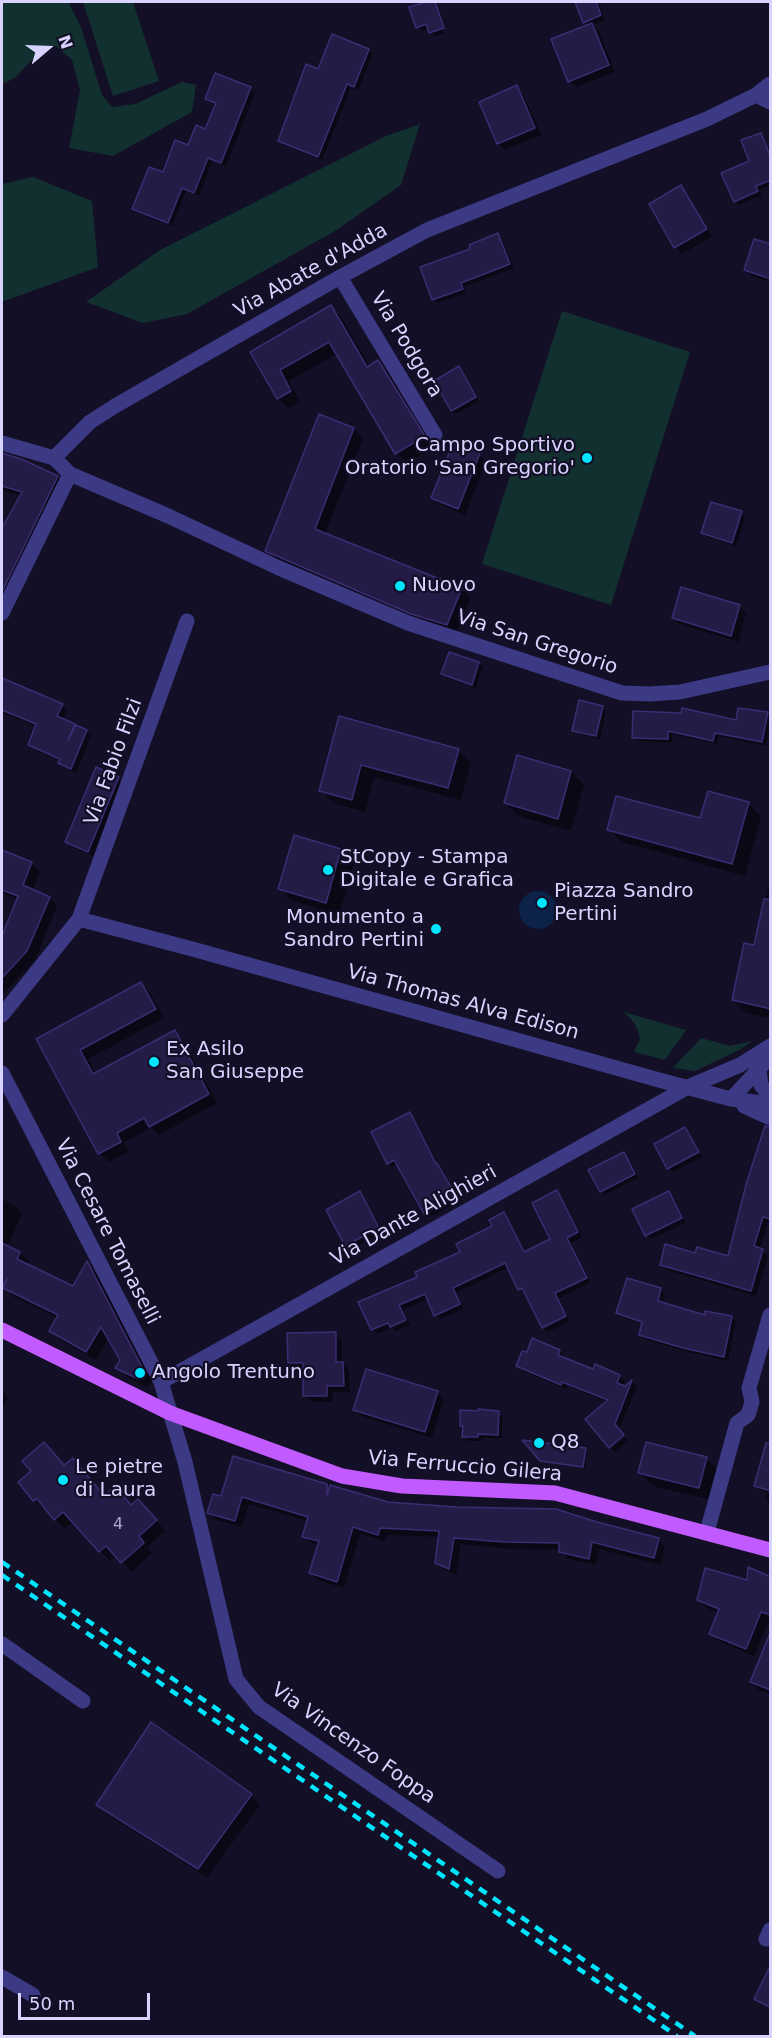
<!DOCTYPE html>
<style>
body{margin:0}
#map{position:relative;width:772px;height:2038px;overflow:hidden;background:#130f26;font-family:"DejaVu Sans",sans-serif}
canvas{display:block}
.frame{position:absolute;inset:0;border:3px solid #d9d4ff;pointer-events:none}
.north{position:absolute;left:18px;top:18px;width:60px;height:60px;-webkit-text-stroke:4px #130f26;paint-order:stroke;rotate:71deg;font-size:16px;font-weight:700;line-height:24px;text-align:center;color:#d9d4ff}
.north::after{content:'';display:block;margin:auto;width:21px;height:27px;background:#d9d4ff;clip-path:polygon(50% 0,100% 100%,50% 72%,0 100%)}
.scale{position:absolute;left:18px;top:1993px;width:132px;height:27px;box-sizing:border-box;border:3px solid #d9d4ff;border-top:0;padding-left:8px;font-size:18px;line-height:21px;white-space:nowrap;color:#d9d4ff;-webkit-text-stroke:4px #130f26;paint-order:stroke}
</style>
<div id="map">
<canvas width="772" height="2038"></canvas>
<div class="frame"></div>
<div class="north">N</div>
<div class="scale">50 m</div>
</div>
<script>
const ctx = document.querySelector('canvas').getContext('2d');
ctx.lineJoin = 'round';
function fillPath(path, color) { ctx.fillStyle = color; ctx.fill(path, 'evenodd'); }
const shape = rows => new Path2D(rows.map(r => 'M' + r).join(''));
function trace(path, color, width, dash) { ctx.strokeStyle = color; ctx.lineWidth = width; ctx.lineCap = dash ? 'butt' : 'round'; ctx.setLineDash(dash || []); ctx.stroke(path); }
function write(font, color, halo, rows, align = 'center') {
  ctx.font = font + ' "DejaVu Sans",sans-serif'; ctx.lineWidth = 4.5; ctx.setLineDash([]); ctx.textBaseline = 'middle'; ctx.strokeStyle = halo; ctx.fillStyle = color; for (const [text, x, y, turn = 0] of rows) {
    ctx.save(); ctx.translate(x, y); ctx.rotate((+turn || 0) * Math.PI / 180); ctx.textAlign = isNaN(turn) ? turn : align; if (halo) ctx.strokeText(text, 0, 0); ctx.fillText(text, 0, 0); ctx.restore();
  }
}
fillPath(shape([
 [2,2,70,2,69,3,81,27,102,95,112,107,135,104,182,82,196,85,192,112,113,156,69,148,80,90,72,60,56,46,41,46,35,57,15,78,2,84],
 [83,2,133,2,159,81,113,96],
 [420,124,401,185,335,231,187,314,143,323,86,302,160,250,386,136],
 [33,177,92,201,98,267,2,302,2,184],
 [562,311,690,352,611,605,482,564],
 [624,1012,686,1030,665,1060,634,1052,640,1039,638,1031,635,1024],
 [701,1038,730,1046,753,1041,739,1050,695,1071,673,1068]
]), '#12302f');
fillPath(shape([
 '519 910a19 19 0 1 1 38 0a19 19 0 1 1-38 0Z'
]), '#0c2248');
fillPath(shape([
 [431,2,437,4,434,4,444,33,435,36,429,28,422,31,417,27,411,8],
 [577,2,598,2,605,20,593,25,599,31,615,72,576,87,569,81,588,26,584,22],
 [368,50,373,54,358,90,351,87,322,160,284,145,279,141,319,71],
 [516,87,523,94,541,135,505,150,498,143],
 [250,89,255,93,226,166,212,161,199,196,186,191,172,226,138,213,134,208,163,174,206,131,217,105,207,99],
 [760,134,764,139,770,154,770,186,759,190,762,195,739,205,735,201],
 [681,187,688,194,712,236,682,254,675,247],
 [498,235,502,239,514,268,464,287,466,293,437,303,433,299,472,250],
 [770,246,770,282,752,276,745,269],
 [331,307,341,317,370,367,378,362,388,372,434,447,407,463,397,453,338,353,289,381,300,401,288,409,278,398,252,352],
 [459,368,479,401,456,414,452,410],
 [354,429,363,438,325,534,461,589,470,598,456,633,422,622,276,559,267,550],
 [454,444,480,455,486,462,465,515,439,504,433,498],
 [2,454,20,460,57,477,64,484,2,610,2,547,7,538,2,531,22,496,2,490],
 [741,513,745,517,736,546,707,537,703,533],
 [682,589,740,606,746,613,738,642,680,624,673,618],
 [478,663,483,667,476,688,447,678,443,674],
 [2,680,62,705,67,710,63,720,86,731,91,736,76,773,65,768,60,763,61,761,35,750,29,745,37,727,2,712],
 [602,707,606,711,600,739,578,734,574,730],
 [682,714,737,722,767,714,770,717,770,722,766,746,719,736,717,744,672,734,672,743,638,741,634,737],
 [340,718,458,750,471,763,461,800,374,777,365,812,334,803,321,790],
 [571,772,584,785,571,831,518,816,505,803],
 [118,778,123,783,93,856,72,847,66,842],
 [748,803,761,816,745,876,622,842,609,829,701,820],
 [295,837,341,851,354,864,339,915,293,901,280,888],
 [2,851,31,864,40,872,32,891,49,898,57,906,35,960,2,995,2,939,18,900,2,893],
 [768,888,770,889,770,1018,746,1013,733,1000,755,947],
 [141,984,150,993,164,1018,88,1059,96,1074,174,1032,183,1041,217,1103,159,1135,152,1127,124,1142,129,1151,109,1162,100,1153,38,1040],
 [409,1114,414,1118,438,1165,459,1201,430,1217,398,1164,392,1167,388,1163],
 [685,1129,702,1157,673,1172,669,1168],
 [770,1137,770,1223,768,1222,760,1249,768,1256,756,1296,667,1270,661,1264,697,1255,729,1258],
 [624,1154,628,1158,638,1178,605,1195,601,1191],
 [557,1192,561,1197,582,1237,571,1243,590,1283,559,1298,570,1321,548,1332,543,1327,526,1293,524,1294,520,1289,509,1267,456,1293,463,1309,440,1319,435,1315,428,1299,403,1310,410,1325,396,1331,392,1327,377,1334,372,1329,419,1277,462,1253,494,1226,503,1214,508,1219,525,1253,552,1240],
 [360,1193,364,1198,383,1232,351,1249,346,1245],
 [669,1193,673,1197,685,1223,651,1239,647,1235],
 [2,1199,13,1205,22,1214,7,1247,20,1253,29,1262,27,1266,73,1288,87,1264,96,1273,153,1381,147,1387,127,1377,117,1368,122,1360,109,1337,96,1360,60,1340,51,1331,58,1318,14,1297,5,1288,7,1283,2,1280],
 [661,1290,665,1294,662,1304,706,1317,707,1313,732,1318,736,1322,728,1361,688,1352,645,1339,641,1335,643,1324,622,1317,618,1313],
 [335,1334,342,1341,342,1363,349,1370,350,1392,333,1392,333,1402,312,1402,305,1395,304,1369,296,1369,289,1362],
 [533,1340,560,1351,565,1357,564,1359,593,1371,620,1376,625,1381,622,1387,625,1388,632,1382,637,1387,619,1430,609,1446,608,1402,568,1386,566,1389,523,1371,518,1366,527,1354],
 [2,1390,8,1397,2,1410],
 [437,1392,444,1399,432,1438,361,1416,355,1410],
 [498,1413,502,1417,502,1438,482,1438,482,1441,468,1441,464,1436,464,1428,461,1425],
 [625,1437,628,1441,615,1452,611,1448],
 [526,1442,585,1450,587,1451,585,1468,543,1462],
 [706,1458,719,1471,712,1500,653,1486,640,1473],
 [73,1460,105,1497,125,1498,132,1506,148,1511,165,1531,147,1547,152,1553,132,1572,116,1555,110,1561,73,1521,65,1529,46,1508,44,1510,34,1500,20,1482,65,1467],
 [770,1466,770,1502,765,1498,767,1492,760,1490,756,1486],
 [326,1485,330,1489,387,1503,597,1524,658,1539,665,1547,661,1565,599,1549,596,1565,568,1559,561,1550,512,1549,461,1544,456,1575,445,1570,437,1562,440,1537,387,1535,385,1541,360,1534,344,1588,318,1580,311,1573,319,1546,311,1543,304,1536,308,1521,249,1504,242,1527,216,1520,209,1512,222,1498],
 [770,1578,770,1619,754,1656,719,1641,711,1633,719,1613,707,1608,698,1599,749,1582],
 [770,1656,770,1694,759,1690,751,1681],
 [152,1724,251,1796,260,1805,207,1877,107,1814,98,1805],
 [770,1967,770,2009,761,2005,755,1999]
]), '#0007');
const building = shape([
 [426,2,435,2,444,28,429,33,426,24,416,28,409,7,426,2],
 [575,2,596,2,601,15,583,23,575,2],
 [592,23,609,65,568,82,551,39,592,23],
 [332,34,369,49,354,87,347,84,318,157,278,141,306,64,318,69,332,34],
 [215,73,251,87,221,163,208,158,194,193,182,188,168,223,132,209,149,167,163,172,175,140,188,145,196,125,205,129,216,103,205,99,215,73],
 [517,85,535,128,497,144,479,102,517,85],
 [761,133,771,158,771,180,756,186,758,191,734,202,721,173,749,161,741,140,761,133],
 [681,185,707,229,674,248,649,204,681,185],
 [498,233,510,264,461,283,463,289,432,300,420,267,470,249,469,245,498,233],
 [754,239,771,244,771,279,744,270,754,239],
 [331,305,367,367,378,360,425,436,395,454,329,342,280,370,291,391,277,399,250,352,331,305],
 [459,366,476,397,451,411,434,381,459,366],
 [319,414,354,428,315,529,462,588,447,625,411,614,265,551,319,414],
 [453,443,480,453,458,509,431,498,453,443],
 [2,453,21,459,58,476,2,592,2,528,22,492,2,486,2,453],
 [711,502,742,511,732,543,701,533,711,502],
 [681,587,740,605,731,636,672,618,681,587],
 [449,652,479,662,472,685,441,674,449,652],
 [2,678,63,704,57,716,75,724,68,740,76,725,87,730,71,769,58,763,60,759,28,745,36,724,2,710,2,678],
 [579,700,603,706,596,736,572,731,579,700],
 [682,708,736,720,738,708,768,712,762,742,715,733,713,741,668,731,668,739,632,738,633,711,681,713,682,708],
 [339,716,459,749,448,788,361,765,352,800,319,791,339,716],
 [517,755,571,771,558,819,504,803,517,755],
 [96,767,119,777,88,852,65,842,96,767],
 [708,791,749,802,732,864,607,830,616,796,700,818,708,791],
 [294,835,341,849,326,903,278,889,294,835],
 [2,850,32,862,23,885,50,897,27,951,2,978,2,936,18,896,2,890,2,850],
 [764,899,771,899,771,1009,732,1000,744,943,754,945,764,899],
 [141,982,156,1009,80,1050,93,1074,175,1030,209,1094,149,1127,144,1118,117,1133,121,1142,98,1154,36,1039,141,982],
 [410,1112,436,1164,437,1163,456,1196,424,1214,394,1160,387,1164,371,1132,410,1112],
 [765,1126,771,1128,771,1219,763,1217,754,1246,763,1249,751,1291,660,1265,665,1244,695,1253,697,1247,728,1256,747,1181,765,1126],
 [685,1127,699,1152,667,1169,654,1144,685,1127],
 [624,1152,635,1174,600,1192,588,1170,624,1152],
 [557,1190,578,1232,567,1238,587,1278,555,1293,566,1316,542,1328,522,1288,518,1290,505,1263,453,1288,460,1304,434,1316,425,1294,399,1305,406,1320,390,1327,388,1323,371,1330,358,1302,417,1277,415,1272,460,1252,456,1244,492,1226,489,1220,504,1212,524,1252,550,1239,532,1203,557,1190],
 [360,1191,379,1228,345,1246,326,1210,360,1191],
 [669,1191,682,1218,645,1236,632,1209,669,1191],
 [2,1243,20,1252,17,1259,73,1286,87,1261,144,1371,138,1379,115,1368,120,1360,101,1327,86,1352,49,1331,58,1315,3,1288,7,1279,2,1290,2,1243],
 [627,1278,661,1288,658,1301,705,1315,705,1311,732,1316,724,1357,683,1348,639,1335,642,1322,616,1313,627,1278],
 [336,1332,336,1362,343,1362,344,1386,327,1386,327,1396,303,1396,303,1363,288,1363,287,1333,336,1332],
 [532,1338,560,1350,558,1355,593,1369,595,1364,620,1375,617,1383,625,1386,632,1380,615,1424,624,1435,609,1448,585,1419,608,1400,562,1382,561,1385,516,1366,522,1351,527,1352,532,1338],
 [366,1369,438,1391,425,1432,353,1410,366,1369],
 [478,1409,499,1411,498,1435,478,1434,478,1437,462,1437,463,1426,460,1426,460,1410,478,1411,478,1409],
 [522,1440,586,1448,583,1467,540,1461,522,1440],
 [44,1442,64,1465,73,1458,104,1496,115,1486,131,1505,138,1499,157,1520,139,1536,144,1543,121,1563,106,1546,99,1552,63,1512,54,1520,37,1499,33,1501,18,1482,31,1471,22,1461,44,1442],
 [646,1442,707,1457,699,1488,638,1473,646,1442],
 [766,1443,771,1443,771,1491,754,1486,766,1443],
 [233,1456,327,1484,327,1495,330,1485,388,1502,456,1507,556,1509,597,1522,659,1538,654,1558,592,1542,589,1559,559,1552,559,1543,504,1542,454,1538,449,1569,435,1563,439,1531,380,1528,378,1535,353,1527,337,1582,309,1573,319,1541,302,1537,308,1517,242,1497,235,1521,207,1513,213,1494,221,1496,233,1456],
 [748,1567,771,1577,771,1615,761,1612,746,1649,709,1634,719,1609,697,1600,705,1568,747,1580,748,1567],
 [771,1631,771,1690,750,1682,771,1631],
 [151,1722,252,1794,198,1869,96,1805,151,1722],
 [771,1964,771,2008,754,1999,771,1964]
]);
fillPath(building, '#241b47');
trace(building, '#3b2d73', 1.5);
trace(shape([
 [756,95,770,102],
 [340,277,435,435],
 [2,443,54,458],
 [54,458,90,422,115,406,340,277,427,230,707,119,756,95,770,84],
 [70,474,166,515,279,568,408,623,622,693,650,694,680,692,770,672],
 [2,613,70,474,54,458],
 [79,919,196,950,659,1080,731,1099,770,1104],
 [2,1015,79,919,187,621],
 [759,1070,761,1085,770,1096],
 [2,1073,161,1382,185,1462,236,1679,259,1707,498,1871],
 [731,1099,770,1057],
 [744,1106,770,1118],
 [161,1382,688,1087,740,1065,770,1046],
 [707,1532,737,1423,748,1415,752,1402,749,1388,770,1315],
 [2,1644,83,1701],
 [766,1939,770,1930],
 [2,1977,33,1995]
]), '#3d3a85', 15);
trace(shape([
 [2,1330,170,1413,342,1476,402,1486,555,1493,770,1550]
]), '#c25bff', 15);
trace(shape([
 [2,1562,695,2036],
 [2,1575,677,2036]
]), '#00e5ff', 4.5, [9, 8]);
for (const [x, y, r, color] of [
 [587,458,6,"#00e5ff"],
 [400,586,6,"#00e5ff"],
 [328,870,6,"#00e5ff"],
 [542,903,6,"#00e5ff"],
 [436,929,6,"#00e5ff"],
 [154,1062,6,"#00e5ff"],
 [140,1373,6,"#00e5ff"],
 [539,1443,6,"#00e5ff"],
 [63,1480,6,"#00e5ff"]
]) { const dot = new Path2D(); dot.arc(x, y, r, 0, 2 * Math.PI); ctx.fillStyle = color; ctx.fill(dot); trace(dot, '#130f26', 2); }
write('16px', '#aca6d1', null, [
 ["4",118,1525]
]);
write('20px', '#d9d4ff', '#130f26', [
 ["Via Abate d'Adda",311,271,-29],
 ["Via Podgora",406,345,59],
 ["Via San Gregorio",537,643,18],
 ["Via Fabio Filzi",114,762,-70],
 ["Via Thomas Alva Edison",463,1003,15],
 ["Via Dante Alighieri",414,1216,-29],
 ["Via Cesare Tomaselli",107,1232,63],
 ["Via Ferruccio Gilera",465,1467,5],
 ["Via Vincenzo Foppa",353,1744,35]
]);
write('20px', '#d9d4ff', '#130f26', [
 ["Campo Sportivo",575,446,"right"],
 ["Oratorio 'San Gregorio'",575,469,"right"],
 ["Nuovo",412,586],
 ["StCopy - Stampa",340,858],
 ["Digitale e Grafica",340,881],
 ["Piazza Sandro",554,892],
 ["Pertini",554,915],
 ["Monumento a",424,918,"right"],
 ["Sandro Pertini",424,941,"right"],
 ["Ex Asilo",166,1050],
 ["San Giuseppe",166,1073],
 ["Angolo Trentuno",152,1373],
 ["Q8",551,1443],
 ["Le pietre",75,1468],
 ["di Laura",75,1491]
], 'left');
</script>
